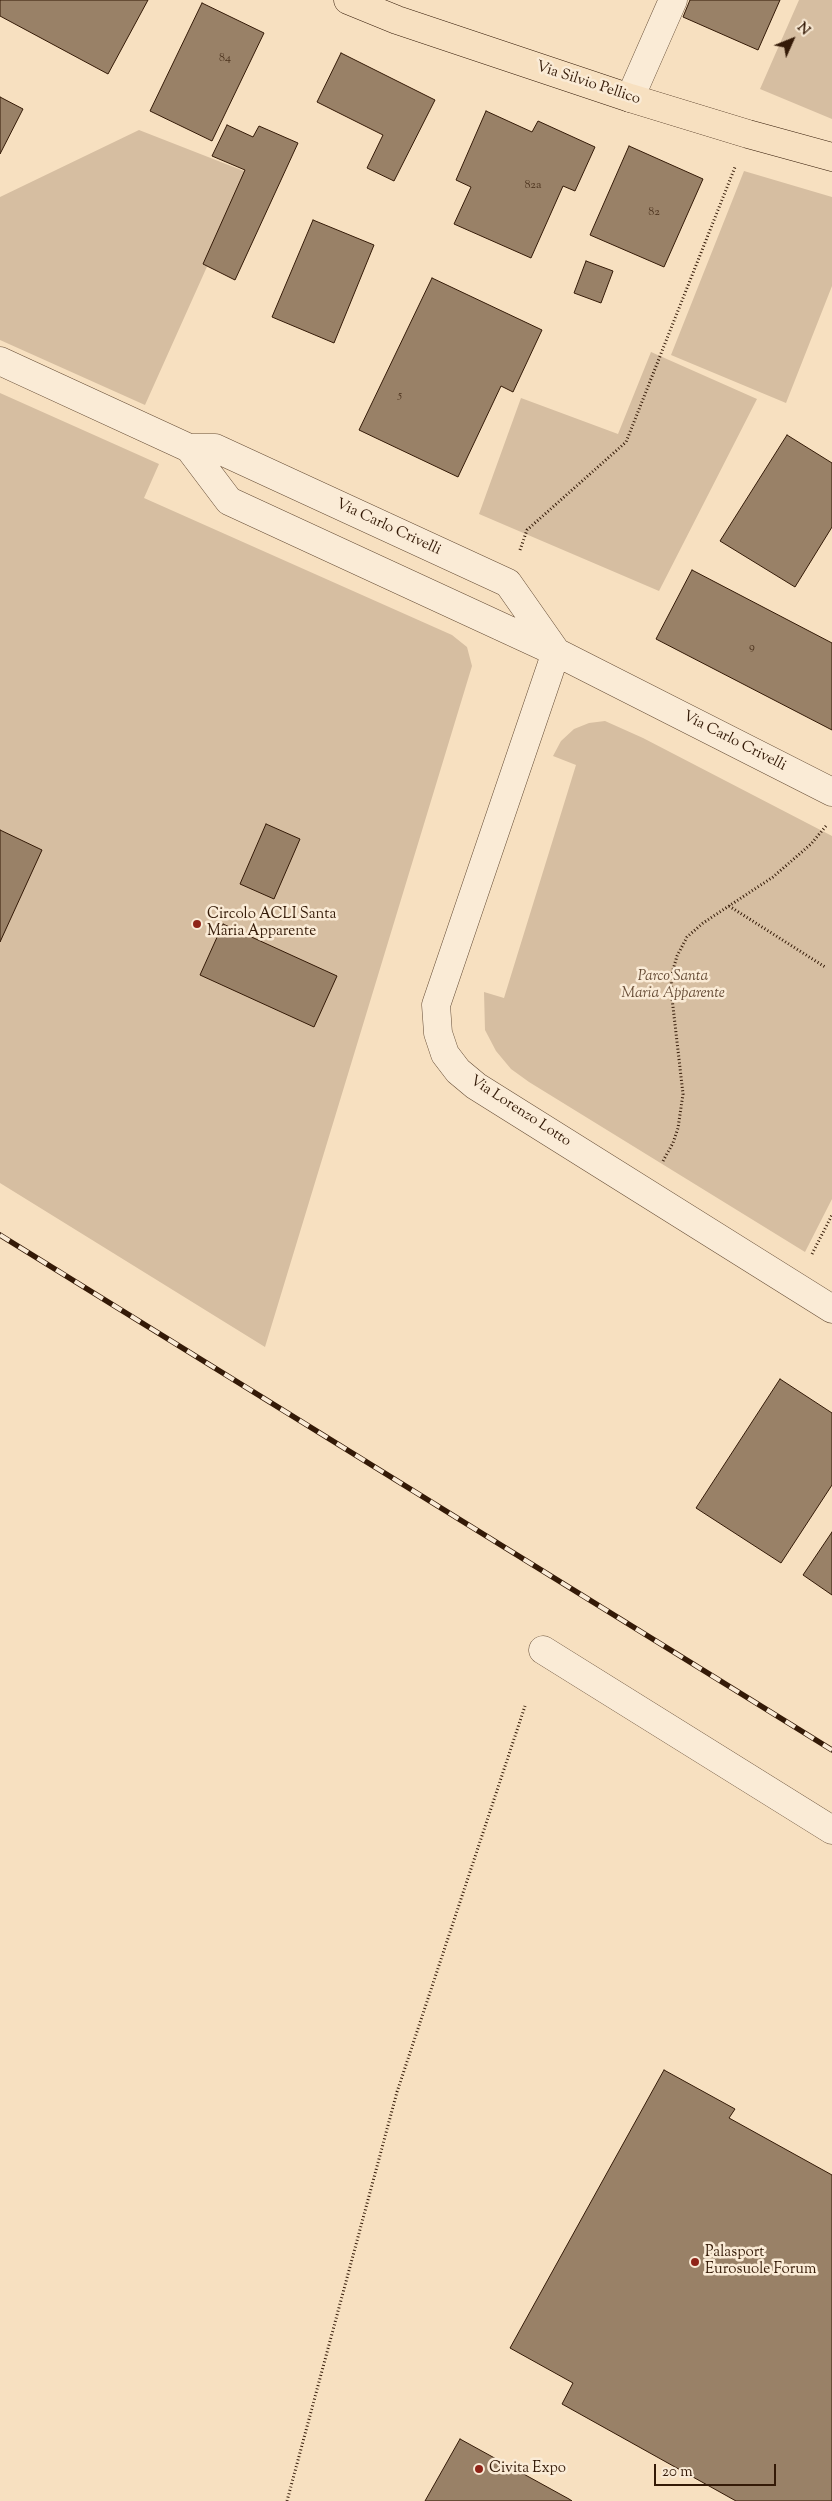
<!DOCTYPE html>
<style>
body{margin:0}
#map{position:relative;width:832px;height:2501px;overflow:hidden;background:#f7e0c0;font-family:"Sorts Mill Goudy",serif}
canvas{display:block}
.north{position:absolute;left:767px;top:15px;width:50px;height:50px;-webkit-text-stroke:4px #faebd6;paint-order:stroke;rotate:46deg;font-size:14px;font-weight:700;line-height:20px;text-align:center;color:#341a07}
.north::after{content:'';display:block;margin:auto;width:18px;height:22px;background:#341a07;clip-path:polygon(50% 0,100% 100%,50% 72%,0 100%)}
.scale{position:absolute;left:654px;top:2464px;width:122px;height:22px;box-sizing:border-box;border:2px solid #341a07;border-top:0;padding-left:6px;font-size:15px;line-height:18px;white-space:nowrap;color:#341a07;-webkit-text-stroke:4px #faebd6;paint-order:stroke}
</style>
<div id="map">
<canvas width="832" height="2501"></canvas>
<div class="north">N</div>
<div class="scale">20 m</div>
</div>
<script>
const ctx = document.querySelector('canvas').getContext('2d');
ctx.lineJoin = 'round';
function fillPath(path, color) { ctx.fillStyle = color; ctx.fill(path, 'evenodd'); }
const shape = rows => new Path2D(rows.map(r => 'M' + r).join(''));
function trace(path, color, width, dash) { ctx.strokeStyle = color; ctx.lineWidth = width; ctx.lineCap = dash ? 'butt' : 'round'; ctx.setLineDash(dash || []); ctx.stroke(path); }
function write(font, color, halo, rows, align = 'center') {
  ctx.font = font + ' "Sorts Mill Goudy",serif'; ctx.lineWidth = 5; ctx.setLineDash([]); ctx.textBaseline = 'middle'; ctx.strokeStyle = halo; ctx.fillStyle = color; for (const [text, x, y, turn = 0] of rows) {
    ctx.save(); ctx.translate(x, y); ctx.rotate((+turn || 0) * Math.PI / 180); ctx.textAlign = isNaN(turn) ? turn : align; if (halo) ctx.strokeText(text, 0, 0); ctx.fillText(text, 0, 0); ctx.restore();
  }
}
fillPath(shape([
 [799,0,832,0,832,119,760,89],
 [139,130,249,173,145,405,0,340,0,197],
 [744,171,832,197,832,286,786,403,671,355],
 [651,352,757,399,659,591,479,514,521,398,618,434],
 [0,393,159,464,144,498,452,635,467,647,472,666,265,1347,0,1183],
 [605,721,643,738,832,836,832,1199,805,1252,529,1082,511,1069,496,1051,485,1030,484,992,504,998,576,765,553,756,561,741,574,729,589,723]
]), '#d6bea1');
const building = shape([
 [0,0,148,0,108,74,0,16,0,0],
 [690,0,780,0,758,50,683,17,690,0],
 [202,3,264,33,212,141,150,111,202,3],
 [341,53,435,100,394,181,367,168,383,135,317,102,341,53],
 [0,97,23,109,0,154,0,97],
 [486,111,532,132,538,121,595,147,575,191,563,186,531,258,454,224,471,187,456,180,486,111],
 [227,125,253,137,259,126,298,143,235,280,203,264,245,170,212,156,227,125],
 [629,146,703,179,664,267,590,235,629,146],
 [313,220,374,245,334,343,272,317,313,220],
 [586,261,613,271,601,303,574,293,586,261],
 [432,278,542,330,513,392,501,386,458,477,359,430,432,278],
 [787,435,832,463,832,527,795,587,720,541,787,435],
 [692,570,832,643,832,730,656,639,692,570],
 [266,824,300,839,274,899,240,884,266,824],
 [0,830,42,850,0,942,0,830],
 [223,924,337,976,314,1027,200,975,223,924],
 [780,1379,832,1413,832,1485,781,1563,696,1508,780,1379],
 [832,1532,832,1595,803,1575,832,1532],
 [664,2070,735,2109,729,2118,832,2175,832,2501,736,2501,562,2404,573,2383,510,2348,664,2070],
 [460,2439,569,2499,572,2501,425,2501,460,2439]
]);
fillPath(building, '#998167');
trace(building, '#341a07', 1);
const minor = shape([
 [630,98,673,0],
 [0,361,189,448,215,448,508,583,555,650],
 [189,448,229,501,556,652,832,792],
 [556,652,436,1005,438,1033,445,1054,458,1071,476,1086,832,1309],
 [543,1650,832,1830]
]);
const major = shape([
 [348,0,397,20,630,98,748,134,832,157]
]);
trace(minor, '#654c35', 29);
trace(major, '#341a07', 29);
trace(shape([
 [520,550,527,530,626,442,735,167],
 [729,906,825,967],
 [663,1161,673,1143,678,1128,683,1094,672,998,671,977,677,956,687,937,703,923,773,877,811,844,826,826],
 [812,1254,832,1215],
 [287,2501,397,2092,525,1706]
]), '#341a07', 3, [1, 2.5]);
trace(minor, '#faebd6', 28);
trace(major, '#f7e0c0', 28);
const rail = shape([
 [0,1235,832,1750]
]);
trace(rail, '#341a07', 5.5);
trace(rail, '#faebd6', 4, [11]);
for (const [x, y, r, color] of [
 [197,924,5,"#8f2418"],
 [695,2262,5,"#8f2418"],
 [479,2469,5,"#8f2418"]
]) { const dot = new Path2D(); dot.arc(x, y, r, 0, 2 * Math.PI); ctx.fillStyle = color; ctx.fill(dot); trace(dot, '#faebd6', 2); }
write('12px', '#4d341f', null, [
 ["84",225,59],
 ["82a",533,186],
 ["82",654,213],
 ["5",400,396],
 ["9",752,648]
]);
write('15px', '#341a07', '#faebd6', [
 ["Via Silvio Pellico",588,84,18],
 ["Via Carlo Crivelli",388,528,25],
 ["Via Carlo Crivelli",734,742,27],
 ["Via Lorenzo Lotto",520,1112,33]
]);
write('15px', '#341a07', '#faebd6', [
 ["Circolo ACLI Santa",207,915],
 ["Maria Apparente",207,932],
 ["Palasport",705,2253],
 ["Eurosuole Forum",705,2270],
 ["Civita Expo",489,2469]
], 'left');
write('italic 15px', '#654b35', '#faebd6', [
 ["Parco Santa",673,977],
 ["Maria Apparente",673,994]
]);
</script>
